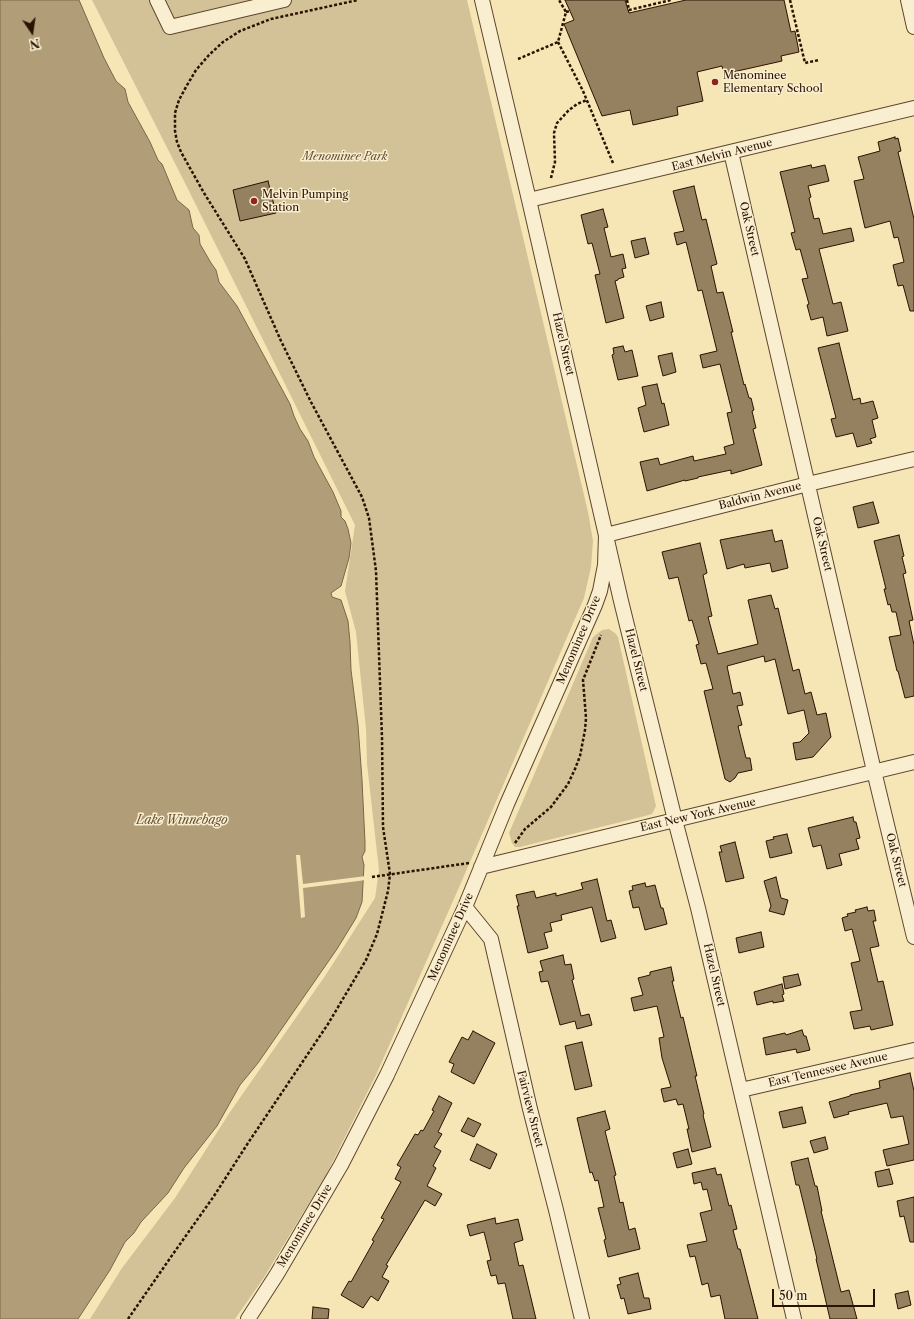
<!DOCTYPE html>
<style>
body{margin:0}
#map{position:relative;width:914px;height:1319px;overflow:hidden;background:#f6e6b6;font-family:"Libre Caslon Text",serif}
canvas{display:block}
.north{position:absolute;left:12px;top:12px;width:40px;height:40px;-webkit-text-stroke:3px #f9efd0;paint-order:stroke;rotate:167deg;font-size:11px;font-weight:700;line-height:16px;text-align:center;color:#2b1100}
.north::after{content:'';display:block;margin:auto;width:14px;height:18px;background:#2b1100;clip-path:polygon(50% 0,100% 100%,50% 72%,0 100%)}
.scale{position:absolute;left:772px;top:1289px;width:103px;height:18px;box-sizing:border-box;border:2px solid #2b1100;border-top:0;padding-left:5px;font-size:12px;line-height:14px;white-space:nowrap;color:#2b1100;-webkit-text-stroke:3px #f9efd0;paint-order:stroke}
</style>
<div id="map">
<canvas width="914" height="1319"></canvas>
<div class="north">N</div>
<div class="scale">50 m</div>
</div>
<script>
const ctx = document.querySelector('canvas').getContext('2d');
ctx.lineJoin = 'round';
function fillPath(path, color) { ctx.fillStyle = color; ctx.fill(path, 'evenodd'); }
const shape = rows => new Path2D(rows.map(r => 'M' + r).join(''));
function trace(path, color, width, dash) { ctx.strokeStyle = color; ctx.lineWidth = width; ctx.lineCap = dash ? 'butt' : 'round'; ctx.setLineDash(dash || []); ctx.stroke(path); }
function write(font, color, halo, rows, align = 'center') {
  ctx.font = font + ' "Libre Caslon Text",serif'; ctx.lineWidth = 3; ctx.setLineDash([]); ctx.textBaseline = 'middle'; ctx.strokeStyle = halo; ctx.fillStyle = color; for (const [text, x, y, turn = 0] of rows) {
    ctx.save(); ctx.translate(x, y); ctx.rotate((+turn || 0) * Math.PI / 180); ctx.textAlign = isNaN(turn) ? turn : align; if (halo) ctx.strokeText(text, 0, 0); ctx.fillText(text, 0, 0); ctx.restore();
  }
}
fillPath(shape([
 [92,0,467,0,588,512,593,541,591,567,584,598,457,892,376,1075,326,1175,263,1279,235,1319,90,1319,122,1268,175,1198,230,1112,325,976,375,898,379,870,367,764,366,729,356,632,345,591,355,525,185,183],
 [609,629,615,633,618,637,656,806,652,814,645,816,520,847,515,847,512,843,509,833,593,637,602,630]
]), '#d3c297');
const water = shape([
 [0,0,79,0,104,58,116,81,125,89,128,102,150,142,158,160,162,164,177,200,189,210,193,228,199,235,200,244,211,263,216,270,219,282,237,306,290,404,294,416,300,429,308,441,314,457,333,492,341,511,341,517,345,521,348,529,351,543,349,558,341,586,331,593,332,597,341,600,348,621,350,642,351,670,358,725,362,780,365,842,365,851,362,857,364,865,362,902,356,918,337,949,258,1063,240,1085,217,1126,184,1168,168,1193,141,1222,134,1233,125,1242,110,1270,78,1319,0,1319,0,0]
]);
fillPath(water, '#b19e78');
trace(water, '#7b6648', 1);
fillPath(shape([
 [296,855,300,855,303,884,366,876,366,880,303,888,305,917,301,918]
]), '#f6e6b6');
const building = shape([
 [565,0,625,0,629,13,686,0,784,0,791,32,795,31,799,52,781,56,782,61,724,74,722,66,697,72,703,101,677,107,678,115,633,125,630,110,602,116,564,24,574,20,565,0],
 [895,137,895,139,898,138,901,151,898,152,914,219,914,311,910,311,903,285,898,286,893,265,904,262,898,237,894,238,890,221,865,228,854,181,864,179,858,157,880,151,878,142,895,137],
 [811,165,812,168,825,165,829,181,808,186,811,197,809,198,814,219,819,218,823,234,851,228,854,241,819,249,833,304,841,302,848,331,827,336,823,317,811,320,807,305,809,304,802,279,808,278,800,249,796,250,791,233,795,232,780,172,811,165],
 [268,181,276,213,240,221,233,190,268,181],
 [694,186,702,220,706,219,717,264,711,266,717,293,723,292,733,332,731,332,744,385,745,384,749,398,751,398,754,410,752,411,756,428,753,429,762,465,731,474,731,470,698,477,698,478,685,481,685,480,647,491,640,462,658,458,660,465,693,456,694,461,726,454,724,447,734,444,727,413,732,412,720,364,703,368,700,355,717,351,702,290,698,291,686,242,677,245,674,233,684,231,673,191,694,186],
 [603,209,608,227,604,228,611,257,623,254,626,268,622,269,624,277,618,279,618,280,615,281,624,318,606,323,595,275,600,274,592,243,588,244,581,215,603,209],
 [645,238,649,254,635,258,631,241,645,238],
 [661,302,664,317,650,321,646,306,661,302],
 [839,343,853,400,860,398,861,404,873,401,878,418,872,420,876,437,870,439,872,443,857,447,853,433,836,437,831,419,836,418,818,348,839,343],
 [623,346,625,352,632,350,638,376,618,380,612,355,614,354,613,348,623,346],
 [672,353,676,372,663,376,658,356,672,353],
 [657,384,662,404,664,403,669,425,644,432,638,408,646,405,642,387,657,384],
 [873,502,879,523,858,528,853,507,873,502],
 [772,530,775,542,782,540,788,568,772,572,770,563,745,568,744,564,727,569,720,540,772,530],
 [899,535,904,556,902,557,906,573,903,574,913,620,909,621,914,645,914,696,905,698,898,671,897,671,889,637,901,635,896,612,892,612,890,604,888,605,884,589,886,589,874,541,899,535],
 [700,543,707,573,703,575,712,616,708,617,718,654,758,644,748,600,771,595,775,609,778,608,793,671,799,669,805,694,811,692,817,715,826,713,831,737,813,757,796,760,793,743,800,742,809,733,804,710,788,714,775,659,765,662,764,656,727,666,733,694,740,692,743,705,737,706,742,725,738,726,746,758,750,758,752,770,738,773,735,778,730,782,725,779,704,691,713,689,706,663,701,664,696,645,699,644,692,620,689,621,678,577,669,579,662,552,700,543],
 [853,817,854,822,856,822,860,838,856,839,859,849,839,854,842,865,827,869,821,845,813,847,808,828,853,817],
 [787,834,792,853,770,858,766,841,774,839,773,837,787,834],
 [735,842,744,878,726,882,719,852,722,852,720,846,735,842],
 [776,877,781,898,788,900,784,915,769,911,771,906,764,881,776,877],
 [597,879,607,921,611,920,616,938,601,942,592,907,561,915,562,920,550,923,552,931,544,933,548,948,528,953,517,906,519,906,516,895,534,891,536,898,556,893,556,896,583,889,581,883,597,879],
 [645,883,646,887,655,885,661,908,663,908,667,924,645,930,639,907,633,908,629,891,633,890,632,886,645,883],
 [867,907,868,911,874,910,876,921,873,921,879,946,870,948,878,982,883,981,893,1025,871,1030,870,1026,854,1029,850,1012,862,1010,851,963,860,961,852,929,845,931,842,918,848,916,847,914,856,912,855,910,867,907],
 [761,932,764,947,739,953,736,938,761,932],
 [563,955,565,965,571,964,574,979,572,980,581,1016,589,1014,592,1025,577,1029,575,1021,560,1025,548,981,541,982,539,972,543,971,540,961,563,955],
 [671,967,674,981,672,981,681,1018,683,1017,697,1076,695,1076,704,1114,703,1115,711,1147,692,1152,687,1129,689,1129,683,1104,678,1105,676,1099,664,1102,661,1089,671,1087,662,1058,659,1038,664,1037,657,1006,634,1011,631,998,643,995,638,978,650,975,650,972,671,967],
 [798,974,801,985,785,989,783,977,798,974],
 [782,984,784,994,782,995,784,1001,773,1003,773,1001,757,1005,754,992,782,984],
 [802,1030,804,1036,806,1036,810,1050,797,1053,796,1049,766,1055,763,1038,785,1033,786,1035,802,1030],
 [473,1031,495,1043,474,1084,451,1072,454,1064,449,1062,462,1037,468,1040,473,1031],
 [582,1042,592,1086,575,1090,565,1046,582,1042],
 [910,1073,914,1091,914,1160,887,1166,883,1150,909,1144,903,1116,891,1118,887,1103,848,1112,849,1114,834,1118,829,1102,850,1096,850,1095,880,1088,879,1081,910,1073],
 [439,1096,452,1103,438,1132,442,1134,434,1147,441,1151,433,1166,436,1168,427,1186,442,1194,435,1206,425,1200,386,1265,388,1266,382,1277,389,1281,378,1301,371,1296,363,1308,341,1295,349,1281,351,1282,374,1241,372,1240,384,1219,381,1218,401,1182,395,1179,401,1167,397,1165,415,1134,418,1135,421,1130,423,1131,434,1111,432,1110,439,1096],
 [802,1107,806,1123,783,1128,779,1112,802,1107],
 [605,1111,610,1129,605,1131,616,1175,614,1176,620,1203,623,1202,629,1230,635,1228,640,1249,608,1257,604,1240,606,1239,598,1208,604,1207,598,1180,595,1181,592,1172,590,1173,577,1118,605,1111],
 [468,1118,481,1124,474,1137,461,1131,468,1118],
 [825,1137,828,1149,814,1153,810,1141,825,1137],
 [477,1144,497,1154,490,1169,470,1160,477,1144],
 [688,1149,692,1164,677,1168,673,1153,688,1149],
 [808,1158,815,1186,817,1186,822,1211,821,1211,841,1292,849,1290,857,1319,830,1319,816,1259,817,1259,799,1185,796,1185,791,1162,808,1158],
 [715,1168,717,1175,721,1174,729,1206,731,1205,737,1229,733,1230,738,1249,740,1249,758,1319,725,1319,720,1295,711,1297,708,1283,702,1285,695,1256,690,1257,687,1245,707,1241,700,1213,712,1210,707,1189,703,1190,701,1182,694,1184,692,1173,715,1168],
 [889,1169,893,1184,878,1187,875,1172,889,1169],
 [914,1197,914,1242,910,1242,904,1216,900,1217,897,1201,914,1197],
 [495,1218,496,1224,518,1219,523,1240,514,1243,519,1266,523,1265,536,1319,513,1319,505,1283,498,1284,496,1275,491,1276,487,1261,491,1260,484,1232,470,1236,467,1225,495,1218],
 [638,1273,644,1298,649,1298,651,1309,628,1314,624,1298,621,1299,617,1285,621,1284,619,1278,638,1273],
 [908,1291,911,1305,898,1309,895,1294,908,1291],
 [313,1307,329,1309,328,1319,312,1319,313,1307]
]);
fillPath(building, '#95805f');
trace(building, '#2b1100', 1);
const minor = shape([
 [157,0,170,27,284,0],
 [482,0,529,200,621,601,675,820,698,908,794,1319],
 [908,0,914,27],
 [731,152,874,771,914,937],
 [529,200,914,108],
 [481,867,914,762],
 [465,907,491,939,530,1109,556,1210,582,1319],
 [741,1090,914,1050],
 [248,1319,277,1274,341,1165,387,1075,465,907,507,804,595,605,600,591,605,565,606,535,808,484,914,459]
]);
trace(minor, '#5e462e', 16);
trace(shape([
 [627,0,629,10,671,0],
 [790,0,805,63,819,60],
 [566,12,570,11],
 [558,42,583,91,613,163],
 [518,59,558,42,566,12,559,0],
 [551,178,555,162,554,133,557,123,569,110,577,104,587,100],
 [515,843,525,829,551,807,568,784,575,769,580,756,585,730,586,718,583,680,601,635],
 [372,877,469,863],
 [128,1319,173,1254,214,1196,248,1143,328,1024,366,960,377,934,388,891,390,874,383,827,382,738,376,571,369,518,362,497,311,402,281,341,245,259,204,193,181,152,177,142,175,131,175,113,179,100,186,87,196,70,209,55,223,42,240,31,271,19,358,0]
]), '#2b1100', 2.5, [3, 2]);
trace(minor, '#f9efd0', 14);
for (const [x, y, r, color] of [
 [715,82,4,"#8f2418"],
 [254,201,4,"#8f2418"]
]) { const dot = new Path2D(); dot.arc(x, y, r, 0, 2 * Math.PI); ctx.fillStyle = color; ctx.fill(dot); trace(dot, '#f9efd0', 1.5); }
write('11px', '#2b1100', '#f9efd0', [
 ["Menominee",723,76],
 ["Elementary School",723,89],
 ["Melvin Pumping",262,195],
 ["Station",262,208]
], 'left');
write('11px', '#2b1100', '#f9efd0', [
 ["East Melvin Avenue",722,155,-14],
 ["Oak Street",749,229,77],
 ["Hazel Street",563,344,77],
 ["Baldwin Avenue",760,496,-14],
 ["Oak Street",822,544,77],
 ["Menominee Drive",579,640,-67],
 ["Hazel Street",636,660,76],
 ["East New York Avenue",698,815,-13],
 ["Oak Street",896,860,76],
 ["Menominee Drive",451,937,-66],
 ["Hazel Street",714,975,77],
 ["East Tennessee Avenue",828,1070,-13],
 ["Fairview Street",530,1109,76],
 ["Menominee Drive",305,1226,-59]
]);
write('italic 11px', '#664f35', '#f9efd0', [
 ["Menominee Park",345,157]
]);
write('italic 12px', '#675036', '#f9efd0', [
 ["Lake Winnebago",182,821]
]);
</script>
